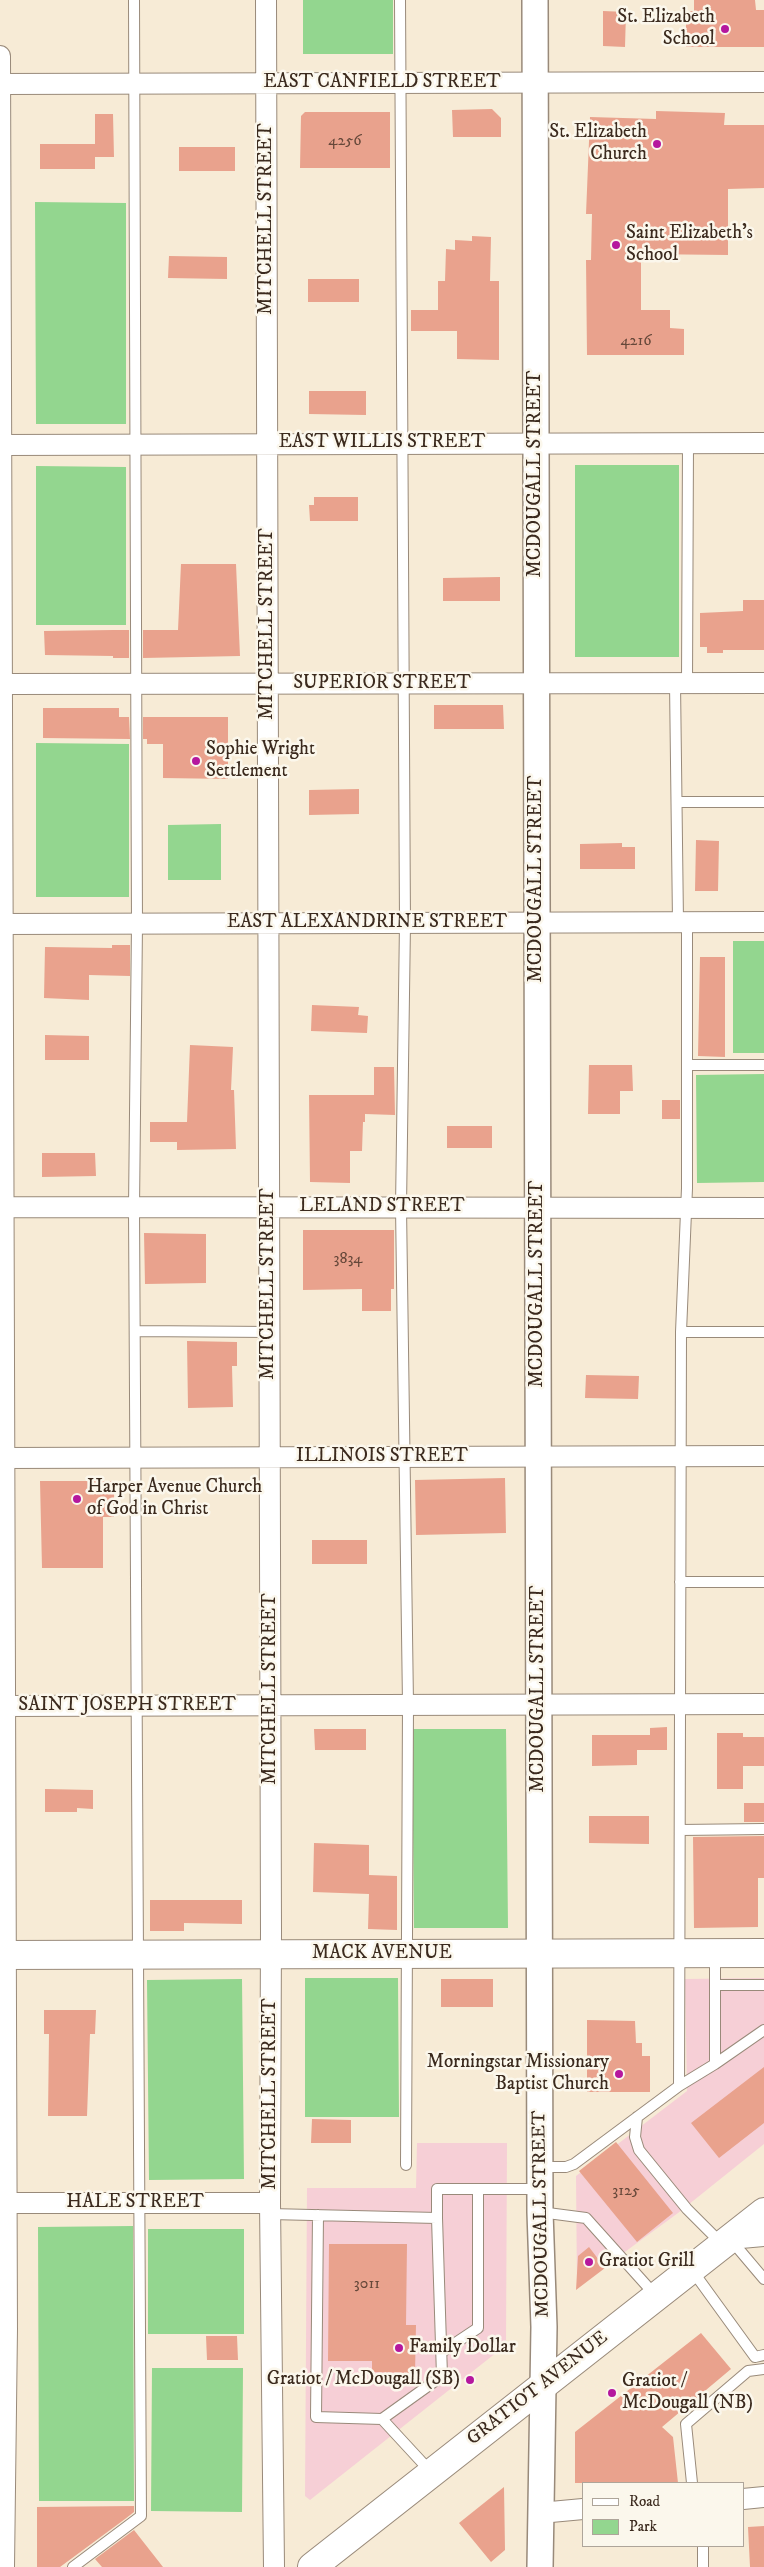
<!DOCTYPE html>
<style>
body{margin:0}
#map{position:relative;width:764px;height:2567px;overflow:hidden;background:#f7ebd6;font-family:"IM FELL DW Pica",serif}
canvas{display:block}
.legend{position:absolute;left:582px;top:2482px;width:162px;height:65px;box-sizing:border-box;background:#fbf7ec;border:1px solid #aea59a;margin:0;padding:6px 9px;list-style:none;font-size:15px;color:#3b2a1e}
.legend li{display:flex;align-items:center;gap:10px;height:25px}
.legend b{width:25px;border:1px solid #aea59a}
</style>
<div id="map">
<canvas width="764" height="2567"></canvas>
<ul class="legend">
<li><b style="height:6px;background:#fff"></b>Road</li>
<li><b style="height:14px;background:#93d68f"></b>Park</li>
</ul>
</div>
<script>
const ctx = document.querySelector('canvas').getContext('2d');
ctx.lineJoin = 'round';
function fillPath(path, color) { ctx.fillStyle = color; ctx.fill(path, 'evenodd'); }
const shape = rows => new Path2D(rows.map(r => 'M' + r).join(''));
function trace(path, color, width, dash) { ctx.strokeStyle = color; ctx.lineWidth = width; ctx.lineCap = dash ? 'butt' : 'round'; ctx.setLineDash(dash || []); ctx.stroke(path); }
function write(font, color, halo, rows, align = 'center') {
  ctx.font = font + ' "IM FELL DW Pica",serif'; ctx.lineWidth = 5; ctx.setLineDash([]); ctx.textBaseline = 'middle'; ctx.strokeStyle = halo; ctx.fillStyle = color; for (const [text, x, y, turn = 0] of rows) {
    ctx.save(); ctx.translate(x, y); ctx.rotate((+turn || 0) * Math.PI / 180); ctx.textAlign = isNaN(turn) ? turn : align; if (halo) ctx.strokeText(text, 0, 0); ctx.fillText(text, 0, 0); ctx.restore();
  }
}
fillPath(shape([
 [764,1978,764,2144,678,2213,577,2287,576,2176,687,2091,685,1979],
 [417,2143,507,2143,506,2345,310,2500,305,2496,307,2188,416,2188]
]), '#f6cfd6');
fillPath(shape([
 [303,0,393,0,393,54,303,54],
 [35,202,126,203,126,424,36,424],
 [575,465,679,465,679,657,575,657],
 [36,466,126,467,126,625,36,625],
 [36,743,129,744,129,897,36,897],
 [221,824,221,880,168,880,168,825],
 [733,941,764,941,764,1053,733,1053],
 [764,1074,764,1182,697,1183,696,1075],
 [412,1729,506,1729,508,1928,414,1928],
 [305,1978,398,1978,399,2117,305,2117],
 [242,1979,244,2179,149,2180,147,1980],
 [133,2226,134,2501,39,2501,38,2227],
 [148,2229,244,2229,244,2334,148,2334],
 [152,2368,243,2368,242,2512,151,2511]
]), '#93d68f');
fillPath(shape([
 [694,0,755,0,756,10,764,10,764,47,686,47,686,11,694,11],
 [603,11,626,12,625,47,603,46],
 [492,109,501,118,501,137,453,137,452,110],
 [656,111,725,113,724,125,764,125,764,188,728,189,728,255,641,254,641,310,670,310,670,328,684,329,684,355,587,355,586,260,591,260,592,214,586,214,590,117,656,119],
 [305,112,390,112,390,168,300,168,301,116],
 [95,114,113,114,114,157,95,157,95,169,40,169,40,144,95,144],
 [179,147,235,147,235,171,179,171],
 [472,236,491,237,490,281,499,281,499,360,457,359,457,331,411,331,411,310,438,310,438,281,445,281,446,249,455,250,455,240,472,241],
 [169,256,227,257,227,279,168,278],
 [308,279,359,279,359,302,308,302],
 [309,391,366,391,366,415,309,414],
 [314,497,358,497,358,521,310,521,309,505,314,505],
 [181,564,236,564,240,656,143,658,143,630,178,630],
 [500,577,500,601,443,601,443,578],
 [743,600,764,600,764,650,723,650,723,653,707,653,707,647,700,647,700,613,743,611],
 [113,630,129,630,129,658,113,658,113,656,45,655,44,631],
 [434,705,503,705,504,729,434,729],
 [43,708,119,708,119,717,129,717,130,739,43,738],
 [143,717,228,717,228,779,163,778,163,744,147,744,147,739,143,739],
 [359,789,359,814,309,815,309,790],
 [696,840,719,841,718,891,695,891],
 [622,843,622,847,635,847,635,869,580,869,580,844],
 [112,945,130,945,130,976,89,975,89,1000,44,998,45,947,112,948],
 [700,957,725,957,725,1057,698,1056],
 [312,1005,359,1007,358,1015,368,1016,367,1033,311,1031],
 [45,1035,89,1036,89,1060,45,1060],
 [190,1045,233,1047,231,1090,234,1090,236,1149,177,1150,177,1142,150,1142,150,1122,187,1122],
 [589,1065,632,1065,633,1091,620,1091,620,1114,588,1114],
 [374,1067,394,1067,395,1115,365,1114,365,1122,363,1122,362,1151,350,1151,350,1183,310,1182,309,1095,374,1095],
 [662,1100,680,1100,680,1119,662,1119],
 [447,1126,492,1126,492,1148,447,1148],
 [42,1153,95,1153,96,1176,42,1177],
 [303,1230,394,1230,394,1289,391,1289,391,1311,362,1311,362,1289,303,1290],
 [144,1233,206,1234,206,1283,145,1284],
 [187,1341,237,1342,237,1366,232,1366,233,1407,188,1408],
 [586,1375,639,1376,638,1399,585,1398],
 [505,1478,506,1533,416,1535,415,1480],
 [40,1481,114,1481,114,1517,103,1517,103,1568,42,1568],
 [312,1540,367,1540,367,1564,312,1564],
 [667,1727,667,1750,637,1750,637,1765,592,1766,592,1735,650,1735,650,1728],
 [314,1729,366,1729,366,1750,315,1750],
 [717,1733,743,1733,743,1737,764,1737,764,1766,743,1766,743,1789,717,1789],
 [45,1789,93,1790,93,1809,77,1808,77,1812,45,1812],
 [744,1803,764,1803,764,1822,744,1822],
 [589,1816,649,1816,649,1844,589,1843],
 [764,1836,764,1878,758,1878,758,1927,694,1928,693,1837],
 [314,1843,369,1845,369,1875,397,1876,397,1930,368,1929,369,1894,313,1892],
 [150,1900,242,1900,242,1924,184,1923,184,1931,150,1931],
 [441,1979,493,1979,493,2007,441,2007],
 [44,2010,96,2010,95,2034,90,2034,87,2116,48,2116,49,2034,44,2034],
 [587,2020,635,2021,636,2043,642,2043,642,2056,650,2056,650,2092,587,2092],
 [764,2067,764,2123,719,2158,691,2123],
 [312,2119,351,2120,351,2143,311,2143],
 [616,2142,673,2213,637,2242,579,2171],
 [329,2244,407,2244,406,2325,416,2325,415,2373,372,2372,372,2361,328,2361],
 [589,2247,605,2268,576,2290,578,2256],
 [701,2333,731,2369,662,2427,673,2437,678,2483,575,2483,575,2432],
 [206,2336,237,2336,238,2360,207,2360],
 [504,2487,505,2550,491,2562,459,2523],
 [134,2506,134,2512,125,2519,60,2567,37,2567,37,2507],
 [764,2526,764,2567,750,2567,748,2527],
 [134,2530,163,2567,102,2567,95,2559]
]), '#e9a28d');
const service = shape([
 [400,0,405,923,401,1207,408,1704,406,2165],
 [675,683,678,922],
 [687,683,688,443],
 [677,802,764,802],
 [688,1065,764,1065],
 [135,1331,270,1332],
 [681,1332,764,1332],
 [680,1582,764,1582],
 [680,1830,764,1829],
 [715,1985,764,1985],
 [715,2064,764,2030],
 [679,2086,681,1332,687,1188,687,922],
 [637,2117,635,2137,639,2150,687,2209,722,2244],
 [540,2167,566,2167,574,2164,679,2086,715,2064,715,1955],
 [540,2212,586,2218,656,2296],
 [270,2214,437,2218,437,2189,539,2189],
 [318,2215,316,2417,382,2419,442,2376,437,2218],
 [731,2240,764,2279],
 [692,2270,755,2357,764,2355],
 [442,2352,478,2328,478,2189],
 [382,2419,430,2471],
 [692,2483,686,2424,748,2371,764,2369],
 [73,2567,141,2516,134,1208,137,924,134,0],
 [703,2567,703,2546]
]);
const minor = shape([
 [266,0,271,1930,270,2203,274,2567],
 [0,56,7,2328,4,2567],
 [0,84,764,82],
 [0,445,764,443],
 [0,684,764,683],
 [0,924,764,922],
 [0,1207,764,1208],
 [0,1458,764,1456],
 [0,1706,764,1704],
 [0,2203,270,2203],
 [730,2239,764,2236],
 [743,2499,764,2497],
 [540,2513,583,2509]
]);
const tertiary = shape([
 [535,0,540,2212,544,2327,540,2567]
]);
const secondary = shape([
 [0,1955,764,1953]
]);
const primary = shape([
 [312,2567,764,2212]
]);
trace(service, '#998a7a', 12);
trace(minor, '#998a7a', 22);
trace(tertiary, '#998a7a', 28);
trace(secondary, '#998a7a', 30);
trace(primary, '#998a7a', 30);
trace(service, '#fff', 10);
trace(minor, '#fff', 20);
trace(tertiary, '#fff', 25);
trace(secondary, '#fff', 28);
trace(primary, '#fff', 28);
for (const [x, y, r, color] of [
 [725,29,5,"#b5179e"],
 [657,144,5,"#b5179e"],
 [616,245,5,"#b5179e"],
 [196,761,5,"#b5179e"],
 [77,1499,5,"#b5179e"],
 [619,2074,5,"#b5179e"],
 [589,2262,5,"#b5179e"],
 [399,2348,5,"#b5179e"],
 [470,2380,5,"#b5179e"],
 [612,2393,5,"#b5179e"]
]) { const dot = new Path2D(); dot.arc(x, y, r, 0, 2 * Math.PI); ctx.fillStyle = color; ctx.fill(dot); trace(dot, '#fbf7ec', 2); }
write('16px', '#66483a', null, [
 ["4256",345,142],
 ["4216",636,342],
 ["3834",348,1260],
 ["3125",626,2192],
 ["3011",367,2285]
]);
write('19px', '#3b2a1e', '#fbf7ec', [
 ["St. Elizabeth",715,18,"right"],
 ["School",715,40,"right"],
 ["St. Elizabeth",647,133,"right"],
 ["Church",647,155,"right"],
 ["Saint Elizabeth's",626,234],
 ["School",626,256],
 ["Sophie Wright",206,750],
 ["Settlement",206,772],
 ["Harper Avenue Church",87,1488],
 ["of God in Christ",87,1510],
 ["Morningstar Missionary",609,2063,"right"],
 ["Baptist Church",609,2085,"right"],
 ["Gratiot Grill",599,2262],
 ["Family Dollar",409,2348],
 ["Gratiot / McDougall (SB)",460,2380,"right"],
 ["Gratiot /",622,2382],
 ["McDougall (NB)",622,2404]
], 'left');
write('19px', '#3b2a1e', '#fbf7ec', [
 ["EAST CANFIELD STREET",382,83],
 ["MITCHELL STREET",267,219,-90],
 ["EAST WILLIS STREET",382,443],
 ["MCDOUGALL STREET",536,474,-90],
 ["MITCHELL STREET",268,624,-90],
 ["SUPERIOR STREET",382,684],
 ["MCDOUGALL STREET",537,879,-90],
 ["EAST ALEXANDRINE STREET",367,923],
 ["LELAND STREET",382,1207],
 ["MITCHELL STREET",269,1284,-90],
 ["MCDOUGALL STREET",538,1284,-90],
 ["ILLINOIS STREET",382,1457],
 ["MITCHELL STREET",271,1689,-90],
 ["MCDOUGALL STREET",539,1689,-90],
 ["SAINT JOSEPH STREET",127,1706],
 ["MACK AVENUE",382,1954],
 ["MITCHELL STREET",271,2094,-90],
 ["HALE STREET",135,2203],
 ["MCDOUGALL STREET",542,2214,-91],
 ["GRATIOT AVENUE",538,2389,-38]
]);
</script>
